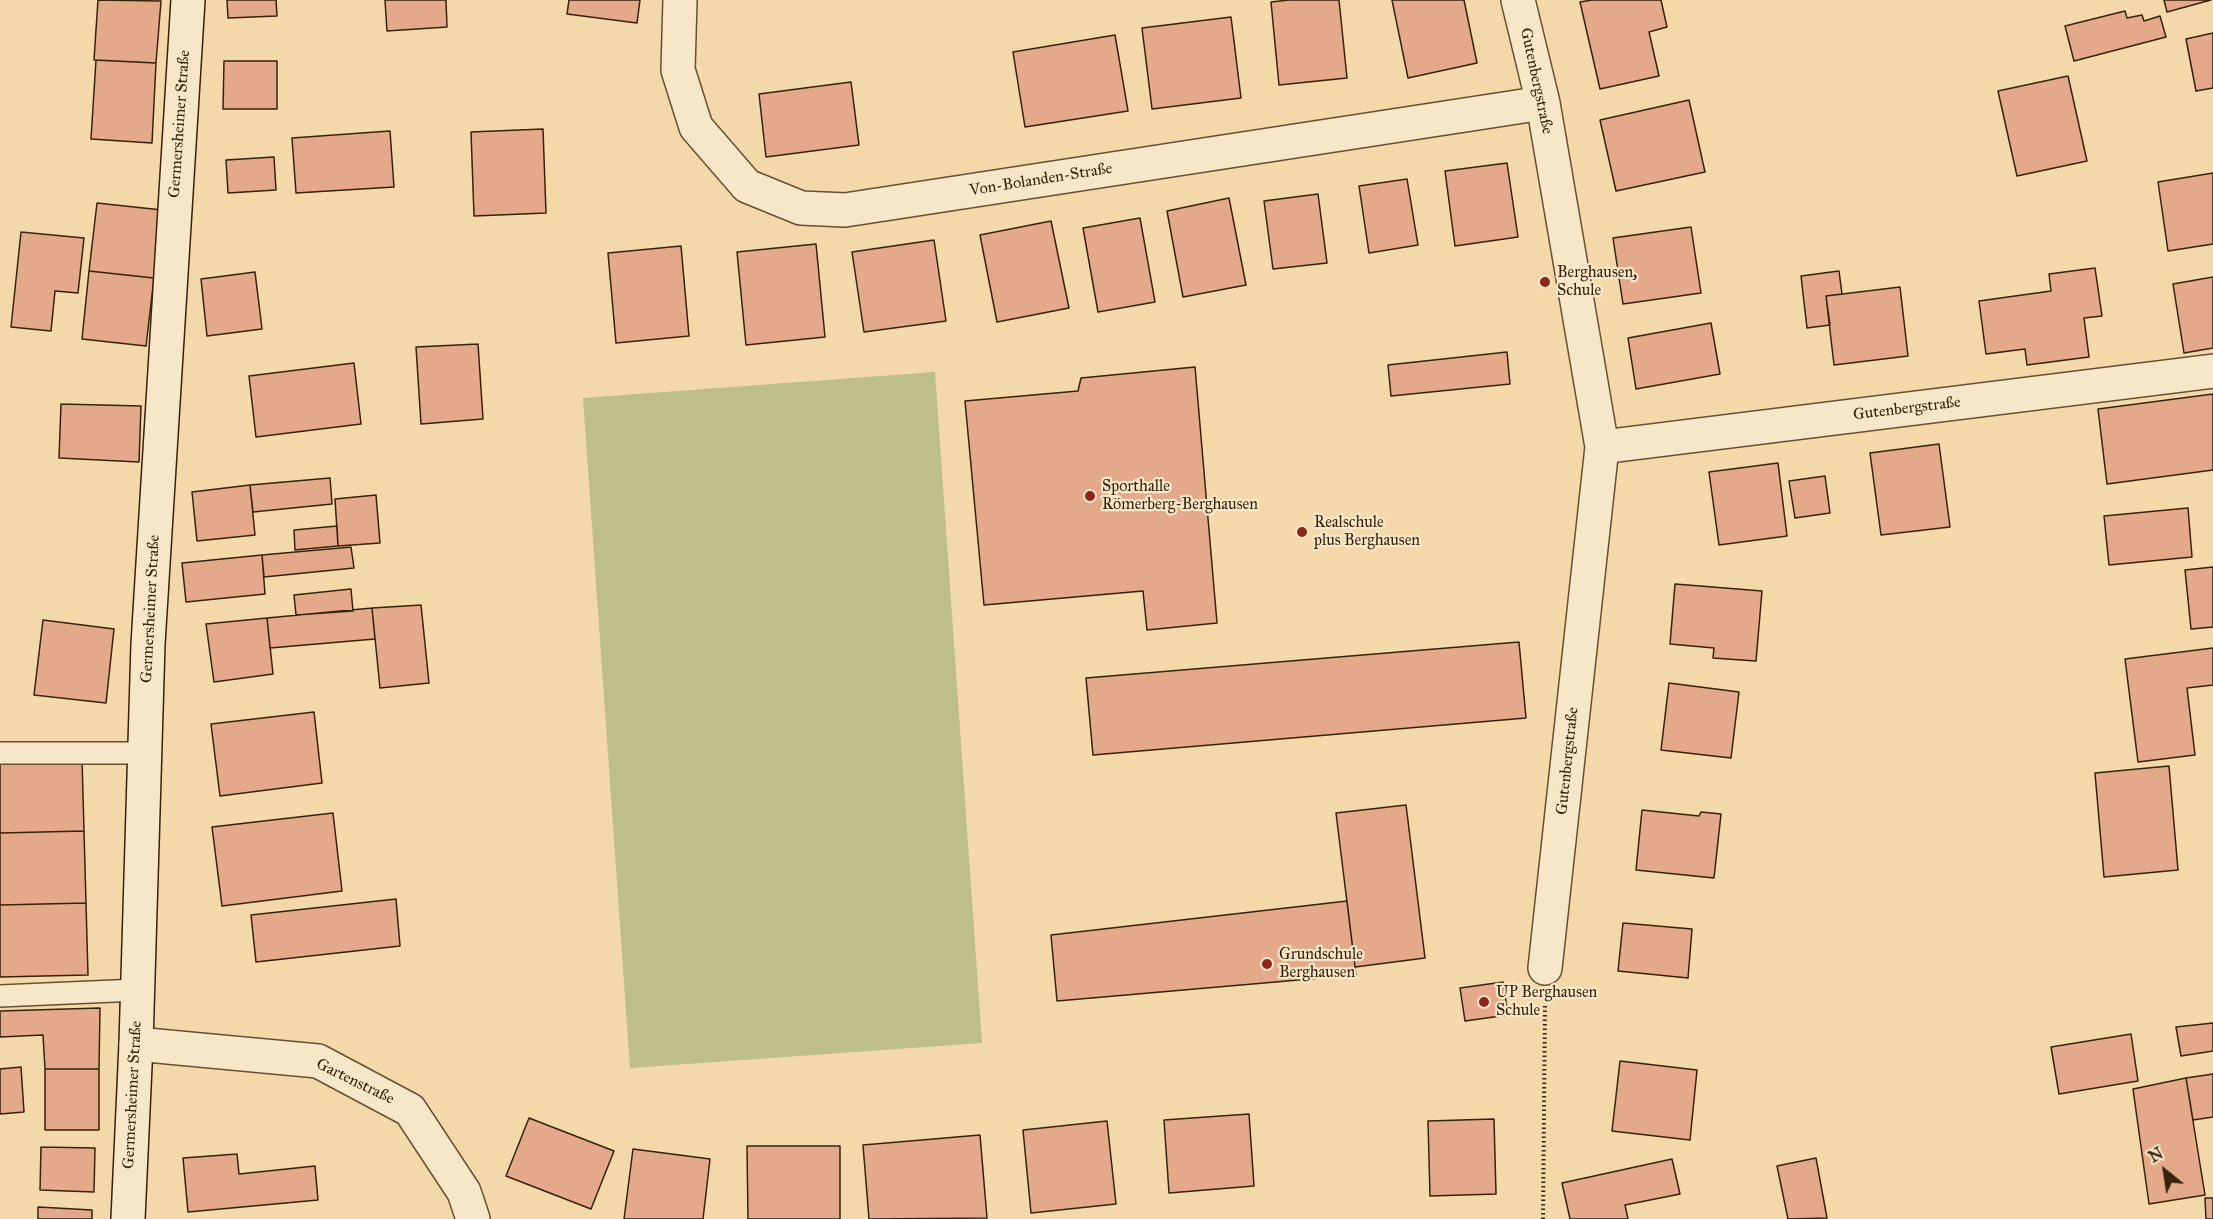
<!DOCTYPE html>
<meta charset="utf-8">
<style>
body{margin:0}
#map{position:relative;width:2213px;height:1219px;overflow:hidden;background:#f3d9aa;font-family:"IM FELL Great Primer",serif}
canvas{display:block}
.north{position:absolute;left:2135px;top:1141px;width:60px;height:60px;-webkit-text-stroke:4px #f7e6c8;paint-order:stroke;rotate:330deg;font-size:16px;font-weight:700;line-height:24px;text-align:center;color:#37220a}
.north::after{content:'';display:block;margin:auto;width:21px;height:27px;background:#37220a;clip-path:polygon(50% 0,100% 100%,50% 72%,0 100%)}
</style>
<div id="map">
<canvas width="2213" height="1219"></canvas>
<div class="north">N</div>
</div>
<script>
const ctx = document.querySelector('canvas').getContext('2d');
ctx.lineJoin = 'round';
function fillPath(path, color) { ctx.fillStyle = color; ctx.fill(path, 'evenodd'); }
const shape = rows => new Path2D(rows.map(r => 'M' + r).join(''));
function trace(path, color, width, dash) { ctx.strokeStyle = color; ctx.lineWidth = width; ctx.lineCap = dash ? 'butt' : 'round'; ctx.setLineDash(dash || []); ctx.stroke(path); }
function write(font, color, halo, rows, align = 'center') {
  ctx.font = font + ' "IM FELL Great Primer",serif'; ctx.lineWidth = 4.5; ctx.setLineDash([]); ctx.textBaseline = 'middle'; ctx.strokeStyle = halo; ctx.fillStyle = color; for (const [text, x, y, turn = 0] of rows) {
    ctx.save(); ctx.translate(x, y); ctx.rotate((+turn || 0) * Math.PI / 180); ctx.textAlign = isNaN(turn) ? turn : align; if (halo) ctx.strokeText(text, 0, 0); ctx.fillText(text, 0, 0); ctx.restore();
  }
}
fillPath(shape([
 [935,372,982,1043,630,1068,583,398]
]), '#bdbf87');
const building = shape([
 [98,0,161,1,156,63,94,60,98,0],
 [227,0,276,0,277,16,228,18,227,0],
 [385,0,446,0,447,27,387,31,385,0],
 [569,0,640,0,637,23,567,14,569,0],
 [1289,0,1339,0,1347,78,1279,85,1271,2,1289,0],
 [1392,0,1464,0,1477,63,1408,78,1392,0],
 [1592,0,1661,0,1667,27,1649,32,1659,76,1600,89,1580,2,1592,0],
 [2164,0,2211,0,2167,12,2164,0],
 [2125,11,2127,18,2142,15,2144,21,2160,16,2166,37,2074,61,2065,26,2125,11],
 [1231,17,1241,98,1152,109,1142,28,1231,17],
 [2213,33,2213,88,2196,91,2186,39,2213,33],
 [1115,35,1128,111,1025,127,1013,52,1115,35],
 [96,60,156,63,152,143,91,139,96,60],
 [224,61,277,61,277,109,223,109,224,61],
 [2068,76,2087,161,2017,176,1998,91,2068,76],
 [851,82,859,145,766,157,759,94,851,82],
 [1689,100,1705,172,1616,191,1600,120,1689,100],
 [543,129,546,213,474,216,471,132,543,129],
 [390,131,394,187,296,193,292,138,390,131],
 [274,157,276,190,228,193,226,160,274,157],
 [1507,163,1518,237,1455,246,1445,171,1507,163],
 [2213,173,2213,244,2168,251,2158,182,2213,173],
 [1407,179,1418,245,1369,253,1359,186,1407,179],
 [1318,194,1327,263,1273,269,1264,201,1318,194],
 [1229,198,1246,285,1183,297,1167,211,1229,198],
 [97,203,162,210,154,278,89,271,97,203],
 [1140,218,1155,302,1098,312,1083,228,1140,218],
 [1051,221,1069,308,997,322,980,235,1051,221],
 [1691,227,1701,293,1623,304,1613,238,1691,227],
 [21,232,84,238,78,293,55,291,51,331,11,327,21,232],
 [934,240,946,321,864,332,852,252,934,240],
 [816,244,825,337,746,345,737,252,816,244],
 [681,246,689,336,616,343,608,253,681,246],
 [2095,268,2102,316,2084,318,2089,357,2027,365,2025,349,1986,354,1979,301,2051,291,2049,274,2095,268],
 [89,271,154,278,146,346,82,339,89,271],
 [1839,271,1842,294,1826,296,1830,325,1807,328,1801,276,1839,271],
 [255,272,262,329,207,336,201,279,255,272],
 [2213,277,2213,348,2184,353,2173,284,2213,277],
 [1900,287,1908,356,1834,365,1826,296,1900,287],
 [1711,323,1720,374,1636,389,1628,338,1711,323],
 [478,344,483,419,421,424,416,347,478,344],
 [1507,352,1510,384,1391,396,1388,365,1507,352],
 [354,363,361,424,256,437,249,376,354,363],
 [1195,367,1217,623,1147,630,1143,591,984,605,965,401,1078,391,1081,378,1195,367],
 [2213,394,2213,470,2107,484,2098,409,2213,394],
 [61,404,141,406,139,462,59,458,61,404],
 [1939,444,1950,527,1881,535,1870,453,1939,444],
 [1778,463,1787,536,1719,545,1709,472,1778,463],
 [1825,476,1830,513,1795,518,1789,481,1825,476],
 [330,478,332,504,253,512,250,485,330,478],
 [250,485,255,535,197,541,192,492,250,485],
 [376,495,380,543,338,546,335,499,376,495],
 [2188,508,2192,557,2109,565,2104,516,2188,508],
 [337,526,338,546,295,550,294,530,337,526],
 [351,547,354,568,264,577,262,555,351,547],
 [262,555,265,594,186,602,182,563,262,555],
 [2213,567,2213,627,2191,629,2185,570,2213,567],
 [1675,584,1762,591,1756,661,1713,658,1714,648,1670,644,1675,584],
 [351,589,353,611,296,615,294,595,351,589],
 [421,605,429,683,380,688,372,608,421,605],
 [372,608,375,639,270,648,267,618,372,608],
 [267,618,273,674,214,682,206,624,267,618],
 [43,620,114,629,106,703,34,695,43,620],
 [1519,642,1526,718,1093,755,1086,678,1519,642],
 [2213,648,2213,685,2187,688,2195,755,2138,762,2125,659,2213,648],
 [1669,683,1739,692,1731,758,1661,750,1669,683],
 [314,712,322,783,220,796,211,724,314,712],
 [82,759,84,831,0,833,0,761,82,759],
 [2169,766,2178,870,2104,877,2095,773,2169,766],
 [1406,805,1425,958,1355,967,1336,813,1406,805],
 [1642,810,1699,816,1701,812,1721,814,1714,878,1636,870,1642,810],
 [333,813,342,891,222,906,212,827,333,813],
 [84,831,86,903,0,905,0,833,84,831],
 [396,899,400,946,256,962,251,915,396,899],
 [1347,901,1356,975,1057,1001,1051,935,1347,901],
 [86,903,88,975,0,977,0,905,86,903],
 [1623,923,1692,929,1688,978,1618,971,1623,923],
 [1503,982,1508,1015,1465,1021,1460,988,1503,982],
 [100,1008,99,1069,45,1069,43,1035,0,1037,0,1011,100,1008],
 [2213,1023,2213,1051,2181,1056,2176,1027,2213,1023],
 [2131,1034,2138,1081,2059,1094,2051,1047,2131,1034],
 [1620,1061,1697,1070,1690,1140,1612,1131,1620,1061],
 [21,1067,24,1112,0,1114,0,1069,21,1067],
 [45,1069,99,1069,99,1130,45,1130,45,1069],
 [2213,1074,2213,1117,2193,1120,2186,1078,2213,1074],
 [2186,1078,2205,1195,2149,1204,2133,1089,2186,1078],
 [1249,1114,1254,1186,1169,1193,1164,1120,1249,1114],
 [529,1118,614,1151,591,1209,506,1176,529,1118],
 [1494,1119,1496,1194,1430,1196,1428,1121,1494,1119],
 [1107,1121,1116,1204,1031,1213,1023,1130,1107,1121],
 [980,1135,987,1218,869,1219,863,1145,980,1135],
 [747,1146,840,1146,840,1219,748,1219,747,1146],
 [41,1147,95,1148,94,1192,40,1190,41,1147],
 [633,1149,710,1159,703,1219,624,1219,633,1149],
 [237,1154,239,1174,315,1166,318,1200,188,1212,183,1158,237,1154],
 [1816,1158,1827,1218,1788,1219,1777,1166,1816,1158],
 [1672,1159,1680,1194,1625,1205,1628,1219,1570,1219,1562,1183,1672,1159],
 [2205,1198,2213,1198,2213,1219,2206,1219,2205,1198],
 [38,1207,92,1210,92,1219,38,1219,38,1207]
]);
fillPath(building, '#e4a98a');
trace(building, '#37220a', 1.5);
const service = shape([
 [0,753,144,753],
 [0,996,137,990]
]);
const minor = shape([
 [680,0,678,70,696,127,747,186,801,208,845,210,1543,103],
 [1518,0,1543,103,1602,447,2213,371],
 [1545,968,1602,447],
 [136,1044,318,1061,410,1110,464,1192,473,1219]
]);
const secondary = shape([
 [128,1219,136,1044,148,644,188,0]
]);
trace(service, '#665032', 24);
trace(minor, '#665032', 36);
trace(secondary, '#37220a', 36);
trace(shape([
 [1543,1219,1545,1004]
]), '#37220a', 4, [1.5, 3]);
trace(service, '#f7e6c8', 21);
trace(minor, '#f7e6c8', 33);
trace(secondary, '#f7e6c8', 33);
for (const [x, y, r, color] of [
 [1545,282,6,"#8f2418"],
 [1090,496,6,"#8f2418"],
 [1302,532,6,"#8f2418"],
 [1267,964,6,"#8f2418"],
 [1484,1002,6,"#8f2418"]
]) { const dot = new Path2D(); dot.arc(x, y, r, 0, 2 * Math.PI); ctx.fillStyle = color; ctx.fill(dot); trace(dot, '#f7e6c8', 2); }
write('16px', '#37220a', '#f7e6c8', [
 ["Gutenbergstraße",1536,81,78],
 ["Germersheimer Straße",180,124,-86],
 ["Von-Bolanden-Straße",1041,180,-9],
 ["Gutenbergstraße",1907,409,-7],
 ["Germersheimer Straße",151,609,-87],
 ["Gutenbergstraße",1568,761,-84],
 ["Gartenstraße",355,1082,26],
 ["Germersheimer Straße",133,1095,-87]
]);
write('16px', '#37220a', '#f7e6c8', [
 ["Berghausen,",1557,273],
 ["Schule",1557,291],
 ["Sporthalle",1102,487],
 ["Römerberg-Berghausen",1102,505],
 ["Realschule",1314,523],
 ["plus Berghausen",1314,541],
 ["Grundschule",1279,955],
 ["Berghausen",1279,973],
 ["UP Berghausen",1496,993],
 ["Schule",1496,1011]
], 'left');
</script>
